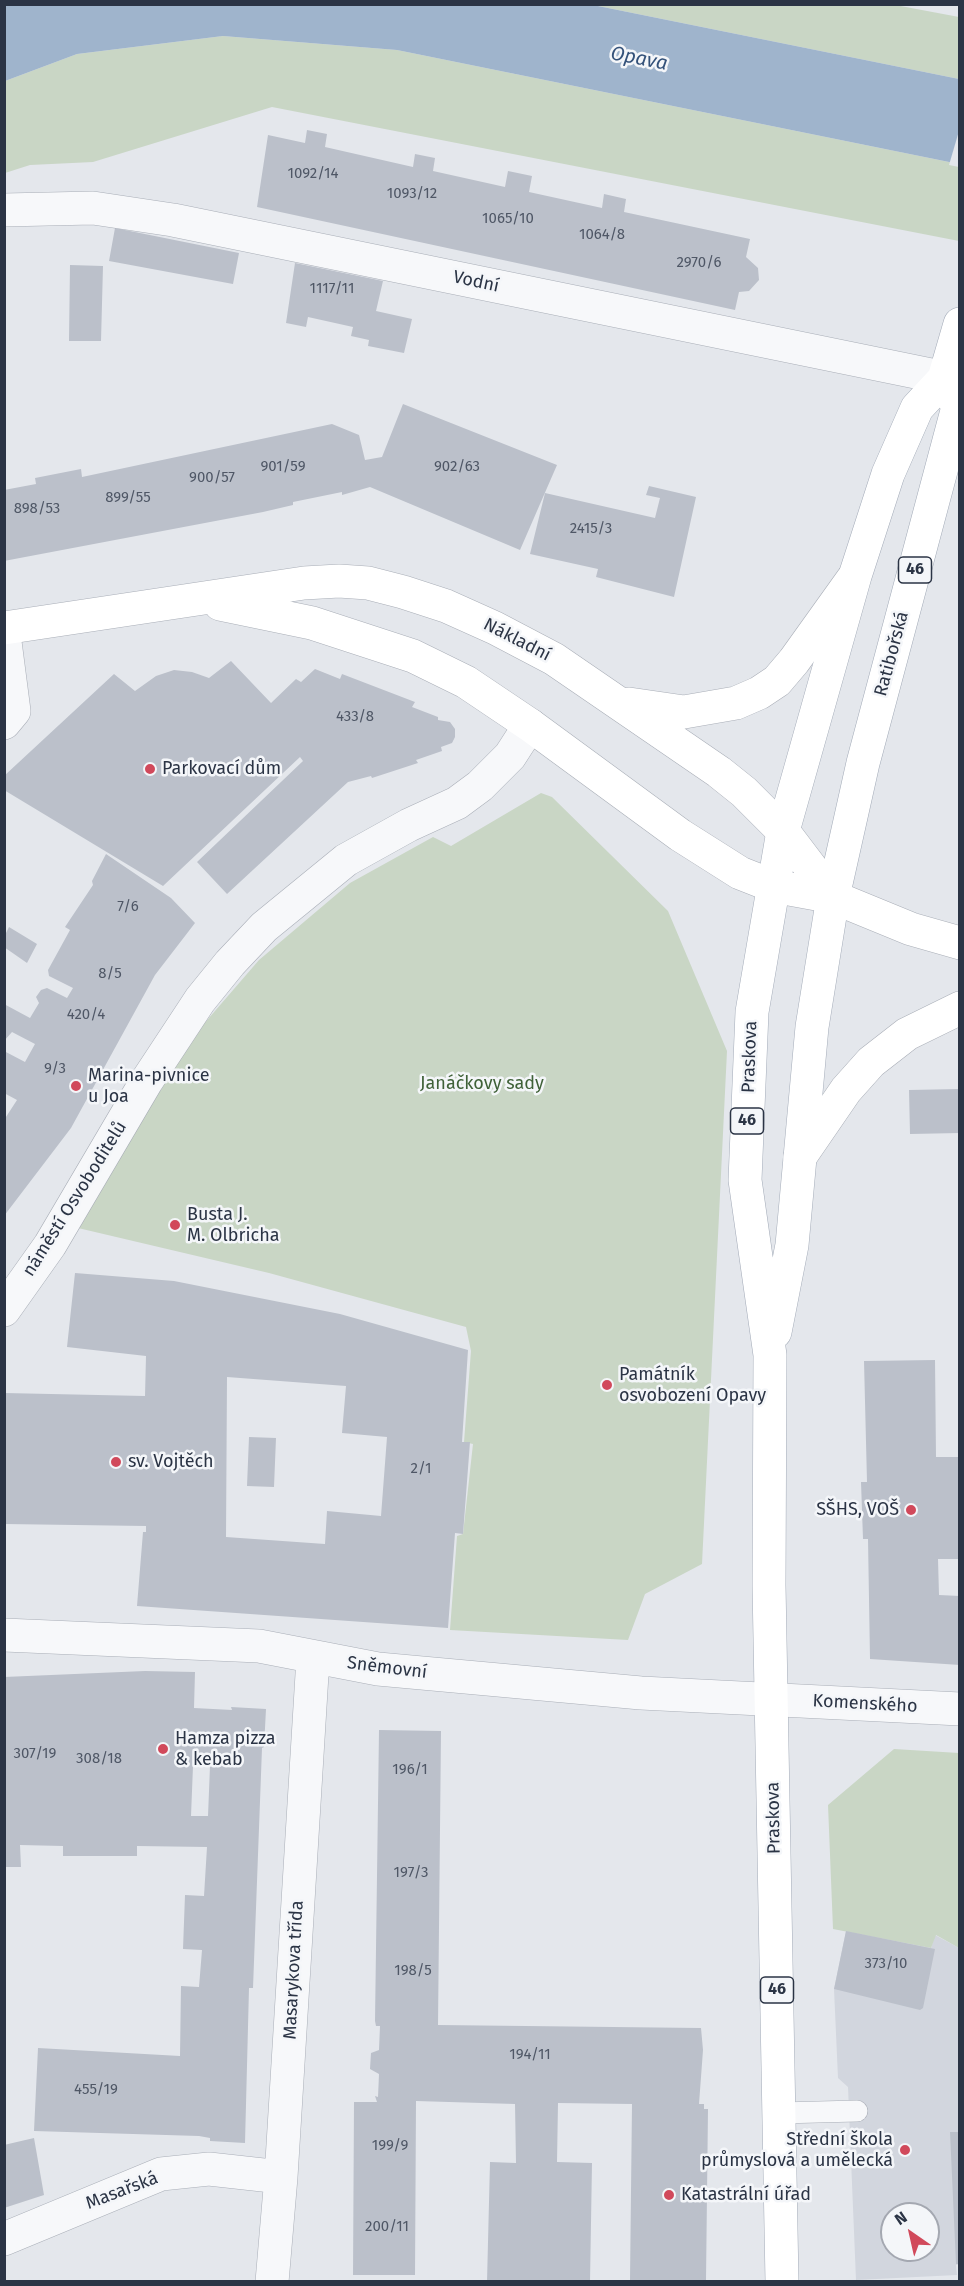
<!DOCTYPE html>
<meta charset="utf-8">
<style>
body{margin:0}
#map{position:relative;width:964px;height:2286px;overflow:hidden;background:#e4e7ec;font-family:"Fira Sans",sans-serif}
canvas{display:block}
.frame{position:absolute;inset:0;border:6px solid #2b3445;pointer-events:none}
.north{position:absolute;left:880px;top:2202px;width:60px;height:60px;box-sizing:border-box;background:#f4f6f9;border:2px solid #a4a8b1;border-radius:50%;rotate:326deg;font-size:16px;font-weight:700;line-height:24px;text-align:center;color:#2b3445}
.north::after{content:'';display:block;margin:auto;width:21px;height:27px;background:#d1495b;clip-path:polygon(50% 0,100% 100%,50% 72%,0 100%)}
</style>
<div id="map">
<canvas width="964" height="2286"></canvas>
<div class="frame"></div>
<div class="north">N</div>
</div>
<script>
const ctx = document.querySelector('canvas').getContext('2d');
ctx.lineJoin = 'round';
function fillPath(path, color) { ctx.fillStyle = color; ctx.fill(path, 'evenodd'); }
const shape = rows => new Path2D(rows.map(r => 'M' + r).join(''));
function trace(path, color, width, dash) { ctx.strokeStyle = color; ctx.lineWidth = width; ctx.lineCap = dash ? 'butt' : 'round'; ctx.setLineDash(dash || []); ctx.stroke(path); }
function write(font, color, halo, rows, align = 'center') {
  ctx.font = font + ' "Fira Sans",sans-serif'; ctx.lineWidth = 5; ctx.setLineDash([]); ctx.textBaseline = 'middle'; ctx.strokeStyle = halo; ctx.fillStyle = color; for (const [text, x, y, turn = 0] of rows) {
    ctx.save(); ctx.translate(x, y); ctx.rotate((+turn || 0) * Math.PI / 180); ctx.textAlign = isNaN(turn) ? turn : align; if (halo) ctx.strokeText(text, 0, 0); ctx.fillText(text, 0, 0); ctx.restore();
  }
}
fillPath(shape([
 [846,1931,931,1948,935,1935,959,1948,960,2264,956,2265,957,2275,856,2280,848,2087,838,2078,834,1989],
 [892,2214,928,2214,928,2250,892,2250]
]), '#d2d6de');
fillPath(shape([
 [890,4,959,17,959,79,593,5],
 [223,36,397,50,959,164,959,241,272,107,93,162,30,165,5,173,5,81,77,54],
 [541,793,552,797,668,911,727,1051,702,1564,645,1594,628,1640,450,1630,457,1536,463,1534,473,1444,464,1442,471,1351,466,1327,269,1273,78,1228,183,1048,259,960,350,883,433,837,451,846],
 [894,1749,959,1753,959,1948,936,1935,931,1948,833,1929,828,1805]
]), '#c9d6c5');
fillPath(shape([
 [5,5,593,5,959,79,959,164,397,50,223,36,77,54,5,81]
]), '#9fb4cc');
fillPath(shape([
 [959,131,960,167,959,167,949,165]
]), '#e4e7ec');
fillPath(shape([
 [307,130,327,134,325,147,413,167,415,154,435,158,433,171,505,187,508,171,532,176,529,192,602,208,604,194,626,199,624,212,750,239,746,257,758,268,759,280,749,291,739,292,735,310,257,207,268,135,305,143],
 [115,228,239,253,233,284,109,261],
 [295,263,383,281,376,311,412,319,404,353,368,346,369,340,351,336,353,327,308,317,306,327,286,323],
 [70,265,103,266,101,341,69,341],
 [403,404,557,465,520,550,370,487,342,495,342,492,293,502,293,505,263,512,4,561,4,490,36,484,35,478,81,469,82,477,332,424,359,435,365,460,382,457],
 [649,486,696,497,674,597,596,577,598,569,530,554,545,493,655,518,660,498,646,495],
 [231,661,271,703,296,679,301,682,315,669,340,679,342,674,415,702,412,707,438,717,438,720,450,722,455,729,455,737,452,743,441,747,442,751,416,760,418,763,372,778,371,776,348,782,227,894,197,862,303,761,300,757,163,886,4,790,4,776,114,674,135,691,156,676,174,670,192,672,209,678],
 [106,854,171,898,195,923,155,975,71,1128,4,1216,4,1120,17,1100,4,1093,4,1051,25,1062,35,1044,12,1032,4,1041,4,1004,30,1018,39,1003,36,997,41,990,47,988,67,998,73,988,49,976,48,970,70,930,65,927,93,885,92,881],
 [9,927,37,944,27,963,4,947,4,937],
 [960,1089,960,1133,910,1134,909,1090],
 [75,1273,174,1281,340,1314,468,1350,462,1442,470,1442,463,1534,455,1533,448,1628,137,1606,143,1532,146,1532,146,1526,4,1524,4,1393,145,1396,146,1356,67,1347],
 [227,1377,346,1386,342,1433,387,1437,381,1516,327,1511,325,1544,226,1537],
 [935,1360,936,1457,960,1457,960,1559,938,1559,939,1595,960,1596,960,1665,870,1659,868,1539,863,1539,861,1482,867,1482,864,1361],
 [249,1437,276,1438,274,1487,247,1486],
 [145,1671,195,1672,194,1708,232,1710,231,1707,266,1709,264,1747,262,1748,253,1988,249,1988,245,2143,210,2141,210,2138,199,2136,34,2131,38,2048,180,2056,181,1986,199,1987,202,1950,183,1949,185,1895,204,1896,207,1847,137,1846,137,1856,63,1856,63,1846,20,1845,21,1867,4,1867,4,1677],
 [193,1766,210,1766,208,1816,191,1816],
 [379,1730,441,1731,438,2025,701,2028,703,2050,699,2104,704,2104,704,2109,708,2109,706,2280,630,2280,632,2104,558,2103,557,2162,592,2163,590,2282,487,2282,490,2162,516,2163,515,2104,416,2101,415,2275,353,2275,354,2102,377,2102,375,2096,378,2097,379,2074,370,2069,371,2053,379,2050,380,2026,376,2026,375,2021],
 [846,1931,935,1949,923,2008,920,2010,834,1989],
 [950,2132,960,2132,960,2264,956,2264],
 [34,2138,44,2195,4,2208,4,2145]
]), '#bbc0ca');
const lane = shape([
 [780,2113,857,2111]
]);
const street = shape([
 [4,210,93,208,173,220,960,381],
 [4,634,14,711,4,723],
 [4,1310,50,1245,146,1082,200,1000,230,963,264,927,346,860,409,825,457,803,480,786,510,756,530,725],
 [4,1635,259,1646,378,1669,641,1693,960,1709],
 [4,2239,161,2174,209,2169,281,2177],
 [272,2282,281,2177,313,1658]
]);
const secondary = shape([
 [220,604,312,623,413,656,466,682,530,725,680,835,740,873,773,886,833,897,911,929,960,943],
 [4,628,304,583,339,581,368,583,403,592,446,606,495,628,554,659,719,772,744,792,783,831,833,897],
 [629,704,684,712,736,703,759,693,777,681,794,661,852,580],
 [800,1157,846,1090,871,1062,907,1034,960,1008]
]);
const primary = shape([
 [775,1332,792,1245,812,1027,833,897,863,763,958,407,944,379],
 [782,2282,769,1585,770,1355,745,1180,752,1012,783,831,855,576,888,474,917,408,944,379,960,324]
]);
trace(lane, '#a9aeb7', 22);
trace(street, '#a9aeb7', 34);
trace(secondary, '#a9aeb7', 34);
trace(primary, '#a3abb8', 34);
trace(lane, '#f7f8fa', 21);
trace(street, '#f7f8fa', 33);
trace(secondary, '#fff', 33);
trace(primary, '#fff', 33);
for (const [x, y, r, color] of [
 [150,769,6,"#d1495b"],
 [76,1086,6,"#d1495b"],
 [175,1225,6,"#d1495b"],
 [607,1385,6,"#d1495b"],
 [116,1462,6,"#d1495b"],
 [911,1510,6,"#d1495b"],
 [163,1749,6,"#d1495b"],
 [905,2150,6,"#d1495b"],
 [669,2195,6,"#d1495b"]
]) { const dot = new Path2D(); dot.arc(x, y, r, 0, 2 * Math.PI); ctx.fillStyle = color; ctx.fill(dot); trace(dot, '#f4f6f9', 2); }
write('15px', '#4f5766', null, [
 ["1092/14",313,174],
 ["1093/12",412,194],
 ["1065/10",508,219],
 ["1064/8",602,235],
 ["2970/6",699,263],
 ["1117/11",332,289],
 ["901/59",283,467],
 ["902/63",457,467],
 ["900/57",212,478],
 ["899/55",128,498],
 ["898/53",37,509],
 ["2415/3",591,529],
 ["433/8",355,717],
 ["7/6",128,907],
 ["8/5",110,974],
 ["420/4",86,1015],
 ["9/3",55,1069],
 ["2/1",421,1469],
 ["307/19",35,1754],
 ["308/18",99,1759],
 ["196/1",410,1770],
 ["197/3",411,1873],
 ["373/10",886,1964],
 ["198/5",413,1971],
 ["194/11",530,2055],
 ["455/19",96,2090],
 ["199/9",390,2146],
 ["200/11",387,2227]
]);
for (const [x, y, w] of [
 [915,570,33],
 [747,1121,33],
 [777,1990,33]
]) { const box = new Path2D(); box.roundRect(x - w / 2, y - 13, w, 26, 4.5); ctx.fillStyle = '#f4f6f9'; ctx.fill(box); trace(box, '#2b3445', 1.5); }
write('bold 16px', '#2b3445', null, [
 ["46",915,570],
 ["46",747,1121],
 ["46",777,1990]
]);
write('18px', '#2b3445', '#f4f6f9', [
 ["Vodní",476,282,12],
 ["Nákladní",517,640,27],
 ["Ratibořská",892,654,-75],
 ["Praskova",750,1057,-88],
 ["náměstí Osvoboditelů",75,1199,-58],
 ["Sněmovní",387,1668,7],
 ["Komenského",865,1704,3],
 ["Praskova",774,1818,-91],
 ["Masarykova třída",294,1970,-87],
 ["Masařská",122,2191,-21]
]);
write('18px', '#2b3445', '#f4f6f9', [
 ["Parkovací dům",162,769],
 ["Marina-pivnice",88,1076],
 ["u Joa",88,1097],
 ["Busta J.",187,1215],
 ["M. Olbricha",187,1236],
 ["Památník",619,1375],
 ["osvobození Opavy",619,1396],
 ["sv. Vojtěch",128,1462],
 ["SŠHS, VOŠ",899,1510,"right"],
 ["Hamza pizza",175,1739],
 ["& kebab",175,1760],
 ["Střední škola",893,2140,"right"],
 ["průmyslová a umělecká",893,2161,"right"],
 ["Katastrální úřad",681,2195]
], 'left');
write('18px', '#3f6138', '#f4f6f9', [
 ["Janáčkovy sady",482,1084]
]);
write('italic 20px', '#34527a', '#f4f6f9', [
 ["Opava",639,59,11]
]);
</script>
